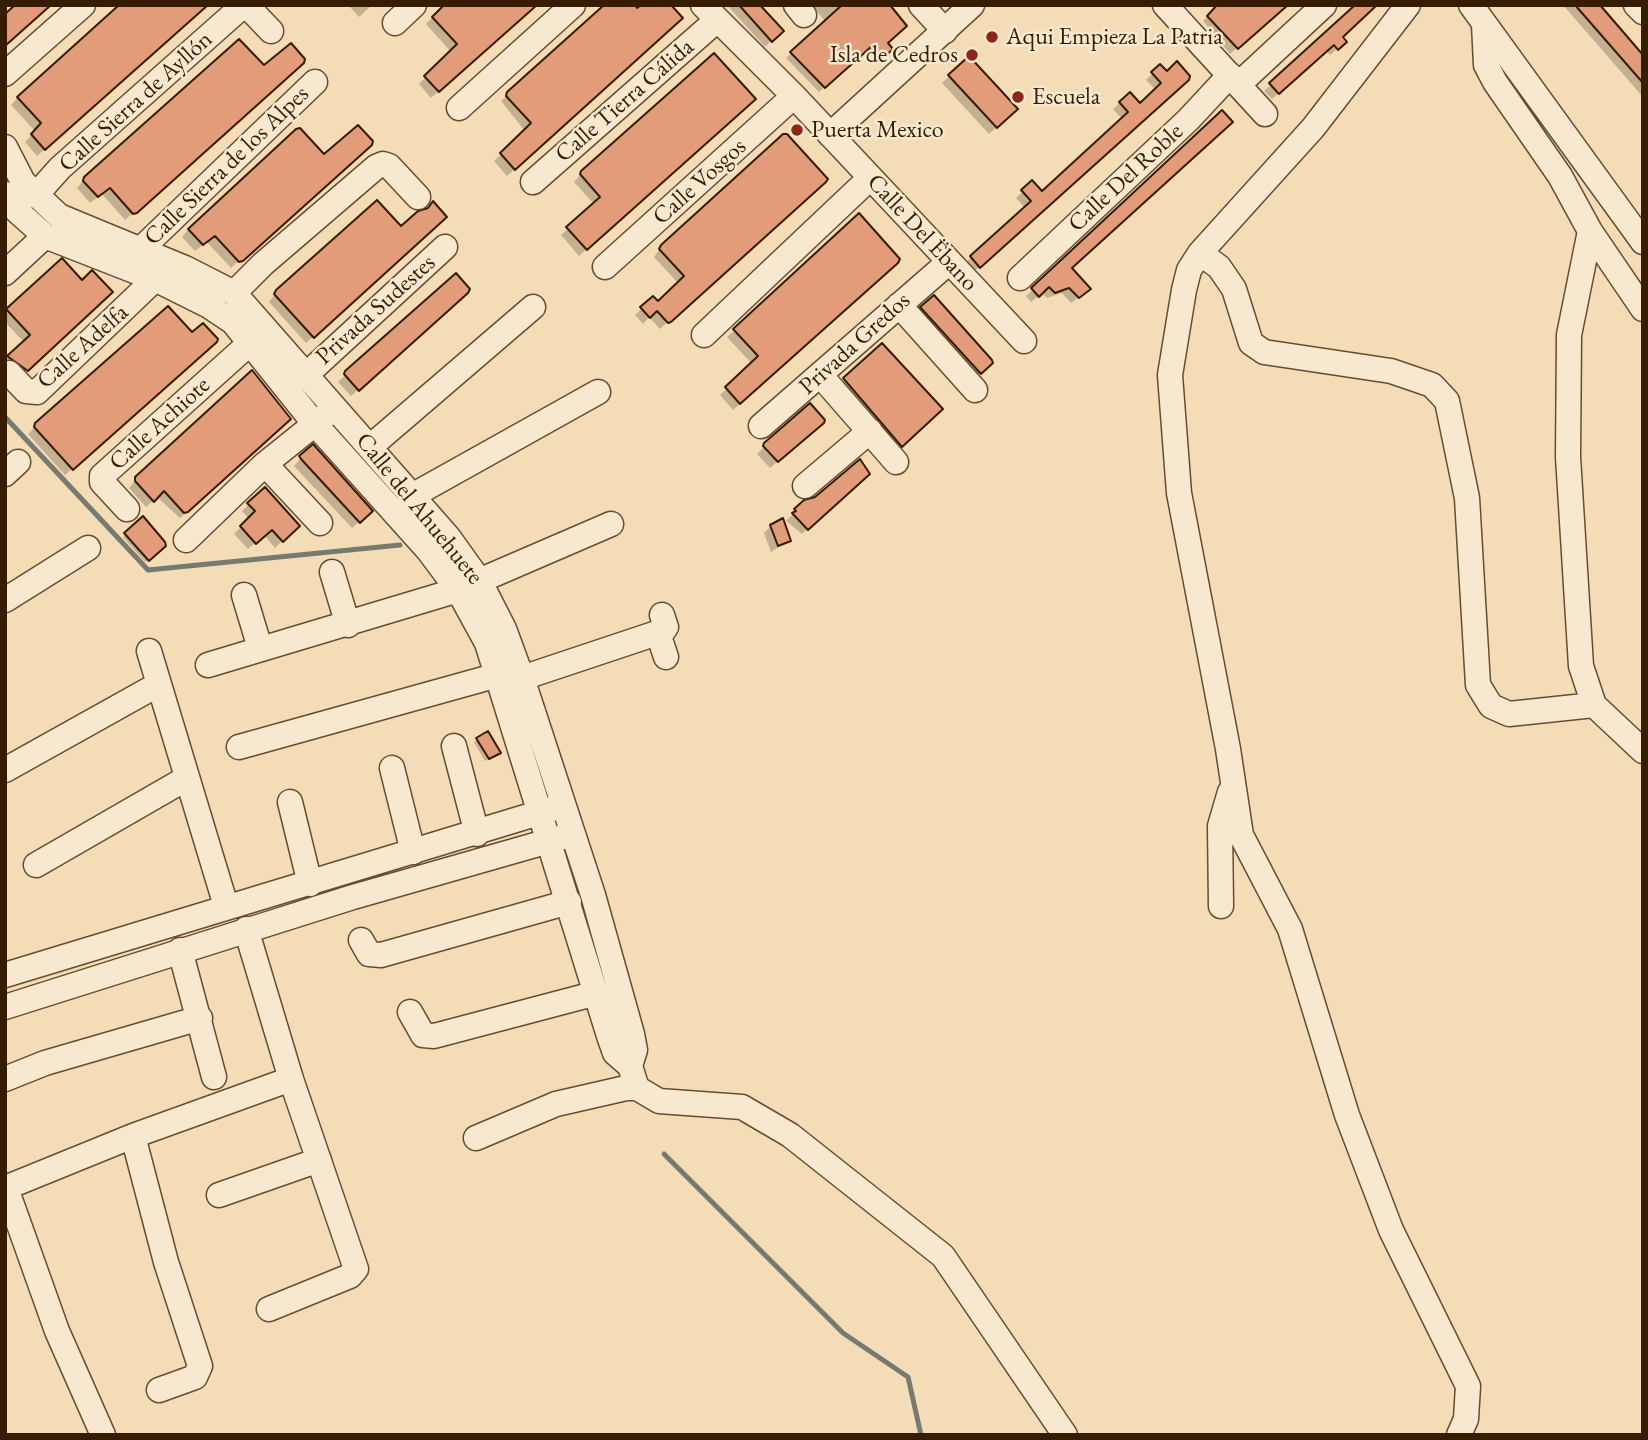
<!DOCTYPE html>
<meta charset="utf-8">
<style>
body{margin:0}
#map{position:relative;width:1648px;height:1440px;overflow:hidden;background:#f4dcb6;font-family:"EB Garamond",serif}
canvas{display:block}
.frame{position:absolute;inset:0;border:7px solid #361d02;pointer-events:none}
</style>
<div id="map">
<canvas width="1648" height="1440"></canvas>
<div class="frame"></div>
</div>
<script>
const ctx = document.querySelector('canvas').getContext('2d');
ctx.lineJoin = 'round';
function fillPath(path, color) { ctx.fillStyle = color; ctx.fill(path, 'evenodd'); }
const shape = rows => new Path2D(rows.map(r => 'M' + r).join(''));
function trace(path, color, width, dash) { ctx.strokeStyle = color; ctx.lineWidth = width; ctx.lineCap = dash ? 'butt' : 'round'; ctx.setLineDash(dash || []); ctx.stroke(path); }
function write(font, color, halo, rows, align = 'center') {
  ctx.font = font + ' "EB Garamond",serif'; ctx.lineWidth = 5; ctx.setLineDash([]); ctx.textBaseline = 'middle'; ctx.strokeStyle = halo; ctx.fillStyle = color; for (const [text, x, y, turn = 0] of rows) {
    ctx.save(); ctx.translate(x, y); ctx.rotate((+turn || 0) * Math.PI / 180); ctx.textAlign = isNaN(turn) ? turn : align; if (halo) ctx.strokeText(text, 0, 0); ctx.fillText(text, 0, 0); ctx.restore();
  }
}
fillPath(shape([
 [207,5,37,156,25,142,35,131,11,105,20,95],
 [348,5,372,5,359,17],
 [444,5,535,5,431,98,419,84,451,52,426,24],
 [608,5,662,5,672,28,507,176,494,161,525,131,501,101],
 [727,5,758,5,781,31,765,47],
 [811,5,886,5,885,44,891,49,877,61,866,49,819,92,786,58,826,22],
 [1220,5,1285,5,1230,54,1203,21],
 [1359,5,1341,37,1338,48,1330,55,1326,50,1272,99,1264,91],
 [1563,5,1597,5,1643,58,1643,97],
 [969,58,1016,109,989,134,942,83],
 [1160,66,1180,87,972,273,964,264,1025,208,1016,198,1032,183,1042,193,1123,120,1113,109,1130,94,1140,105,1156,90,1146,80],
 [264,68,295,70,125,220,102,194,90,203,77,188,85,178],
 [747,105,579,256,561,235,595,205,574,182,583,172],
 [1222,112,1069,268,1082,295,1071,303,1062,293,1047,298,1042,293,1031,302,1026,296],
 [363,152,231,268,207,242,195,251,182,237,191,226,324,156],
 [818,185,660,329,649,317,643,324,635,315,653,298,658,304,679,284,654,257,662,246],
 [433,203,445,219,306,343,269,302,279,289,401,229],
 [859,216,891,266,733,410,720,395,752,364,727,337],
 [61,261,82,283,110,292,20,377,5,367,5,360,24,342,5,322,5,312],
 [456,275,459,300,351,396,338,382],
 [165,308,208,349,65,475,28,434],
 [922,308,991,363,973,380,915,315],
 [883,345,941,408,895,452,837,386],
 [282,425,180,518,157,497,146,507,129,488,137,478],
 [816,426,770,468,757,454,764,447],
 [301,458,371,511,352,528,294,466],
 [861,481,802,534,786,521,797,510],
 [249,504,298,526,275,548,264,535,248,549,234,534,249,519,242,511],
 [142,519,163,546,145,562,123,537],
 [771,526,789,540,771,552,764,533],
 [487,734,496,756,485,761,474,742]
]), '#0003');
trace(shape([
 [5,417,148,570,400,545],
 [664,1154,843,1333,908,1377,921,1435]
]), '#777a70', 5);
const building = shape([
 [15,5,51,5,5,46,5,14,15,5],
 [119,5,208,5,45,150,31,134,41,123,17,97,119,5],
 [444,5,537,5,439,92,424,76,457,44,432,17,444,5],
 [604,5,635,5,637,8,641,5,671,5,683,18,515,170,500,153,531,123,506,96,507,92,604,5],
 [739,5,760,5,784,31,772,42,739,5],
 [842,5,890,5,907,26,888,43,893,49,883,58,872,46,825,88,790,52,842,5],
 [1217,5,1288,5,1238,49,1207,16,1217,5],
 [1355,5,1377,5,1343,37,1347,42,1338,50,1334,45,1279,94,1269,83,1355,5],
 [1575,5,1600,5,1643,55,1643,83,1575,5],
 [239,39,264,65,291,43,305,59,304,63,137,213,133,214,110,188,98,197,83,181,84,177,239,39],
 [714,53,756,99,587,250,566,227,600,197,580,174,581,171,714,53],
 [969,56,1018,109,997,128,948,75,969,56],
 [1177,61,1190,76,1189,80,980,268,970,256,1031,201,1021,190,1032,180,1042,191,1128,112,1119,102,1130,92,1140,103,1161,83,1151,72,1160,64,1167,71,1177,61],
 [1222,110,1233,122,1072,268,1091,289,1079,298,1069,288,1055,293,1049,287,1039,297,1031,288,1222,110],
 [358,125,373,141,372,145,243,261,239,262,215,236,203,245,188,229,296,129,300,128,324,154,358,125],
 [783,134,787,134,828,179,826,182,671,322,668,323,657,311,650,318,640,307,653,296,658,301,684,276,659,249,661,245,783,134],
 [377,200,401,226,418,211,428,208,433,201,447,217,314,338,274,294,276,290,377,200],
 [859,213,900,259,898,263,740,404,725,387,758,356,733,329,859,213],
 [62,258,82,280,92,270,113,292,28,371,7,356,30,335,6,309,62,258],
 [456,273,470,289,468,293,359,391,344,374,345,371,456,273],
 [934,295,992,360,993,363,981,374,920,307,934,295],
 [168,306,192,332,203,323,218,339,217,342,73,470,34,427,35,423,168,306],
 [882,343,943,409,902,447,843,378,882,343],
 [252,370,291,419,188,512,184,513,164,491,154,502,135,481,135,477,252,370],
 [810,403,825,420,824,423,778,462,763,446,764,443,810,403],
 [313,444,373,511,360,523,301,459,299,456,313,444],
 [860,459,870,474,808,530,792,513,796,511,794,509,804,500,815,497,860,459],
 [265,487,300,526,283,542,272,530,256,544,240,526,255,511,247,503,265,487],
 [143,516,165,542,166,546,149,561,124,533,143,516],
 [783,518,791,541,778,546,770,525,783,518],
 [488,731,501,753,489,759,476,738,488,731]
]);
fillPath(building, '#e29c79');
trace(building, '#361d02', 2);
const minor = shape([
 [703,5,794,96,1024,341],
 [796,5,804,15],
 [921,5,945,31],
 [1165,5,1265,114],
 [1408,5,1313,128,1200,253,1189,270,1184,290,1170,375,1179,493,1228,749,1241,835,1290,929,1347,1115,1391,1230,1468,1386,1466,1419,1459,1435],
 [1471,5,1643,242],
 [1636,5,1643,12],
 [395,23,414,5],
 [1484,24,1486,65,1495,82,1560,176,1590,231,1643,309],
 [5,74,83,5],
 [1239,84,1324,5],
 [459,108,573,5],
 [830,135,972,5],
 [5,147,23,182,59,216,185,268,234,293,449,538,479,580,504,629,522,678,593,895,632,1034,635,1050,630,1066],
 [533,182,717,20],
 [5,194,17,211,45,236,155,279,209,306,233,322,314,423,428,550,458,590,487,643,609,1036,615,1053,630,1066,637,1088],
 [35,196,60,168,237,11,245,7,251,10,271,31],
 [1590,231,1569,335,1568,457,1581,666,1594,705,1643,751],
 [139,251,315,82],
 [1200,253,1219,267,1234,289,1251,343,1264,352,1391,371,1432,385,1447,401,1467,498,1478,685,1491,706,1509,714,1594,705],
 [605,267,794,96],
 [5,273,45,236],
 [1020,278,1188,120,1230,75],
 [234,293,263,264,376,167,383,164,389,166,418,197],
 [899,305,975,390],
 [704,335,870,178],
 [9,373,26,391,37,392,155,279],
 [307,374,445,247],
 [821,376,896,462],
 [761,426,949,262],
 [370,447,533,307],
 [265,464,320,523],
 [5,474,18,462],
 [805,486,870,431],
 [410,497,598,392],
 [127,509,102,482,102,476,250,343],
 [186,540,265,464,326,415],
 [332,572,348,625],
 [244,595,260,648],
 [5,600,88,548],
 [658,633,666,657],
 [149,651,226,906],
 [208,665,458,590,611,524],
 [522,678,663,631,666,627,662,615],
 [454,746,477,834],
 [239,747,498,675],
 [392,768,413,852],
 [5,770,159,684],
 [290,802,310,884],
 [36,865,187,778],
 [1221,906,1220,826,1230,792],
 [246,929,291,1079,356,1269,350,1276,269,1309],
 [361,940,369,954,381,955,569,902],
 [180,950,214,1077],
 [5,975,555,808],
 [5,1007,353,897,563,837],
 [410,1012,423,1035,434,1036,597,993],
 [5,1079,45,1063,200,1018],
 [133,1136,166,1262,200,1366,195,1377,159,1390],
 [476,1138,556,1104,626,1088,637,1088,659,1101,742,1107,790,1135,943,1256,1065,1435],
 [5,1188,133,1136,291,1079],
 [6,1188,57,1331,103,1435],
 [219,1195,319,1160]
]);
trace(minor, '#664d2f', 27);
trace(minor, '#f8e8d0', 24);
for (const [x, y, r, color] of [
 [992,37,7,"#8f2418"],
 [972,55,7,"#8f2418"],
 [1018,97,7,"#8f2418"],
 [797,130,7,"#8f2418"]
]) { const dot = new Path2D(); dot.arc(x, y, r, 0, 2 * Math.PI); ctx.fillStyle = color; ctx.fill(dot); trace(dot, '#f8e8d0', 2.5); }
write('24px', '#361d02', '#f8e8d0', [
 ["Aqui Empieza La Patria",1006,37],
 ["Isla de Cedros",958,55,"right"],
 ["Escuela",1032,97],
 ["Puerta Mexico",811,130]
], 'left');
write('24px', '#361d02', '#f8e8d0', [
 ["Calle Tierra Cálida",625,101,-41],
 ["Calle Sierra de Ayllón",136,102,-42],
 ["Calle Sierra de los Alpes",227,166,-44],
 ["Calle Del Roble",1126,178,-43],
 ["Calle Vosgos",700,182,-42],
 ["Calle Del Ëbano",922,233,47],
 ["Privada Sudestes",376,310,-42],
 ["Privada Gredos",855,344,-42],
 ["Calle Adelfa",83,347,-42],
 ["Calle Achiote",160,424,-42],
 ["Calle del Ahuehuete",419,509,51]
]);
</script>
